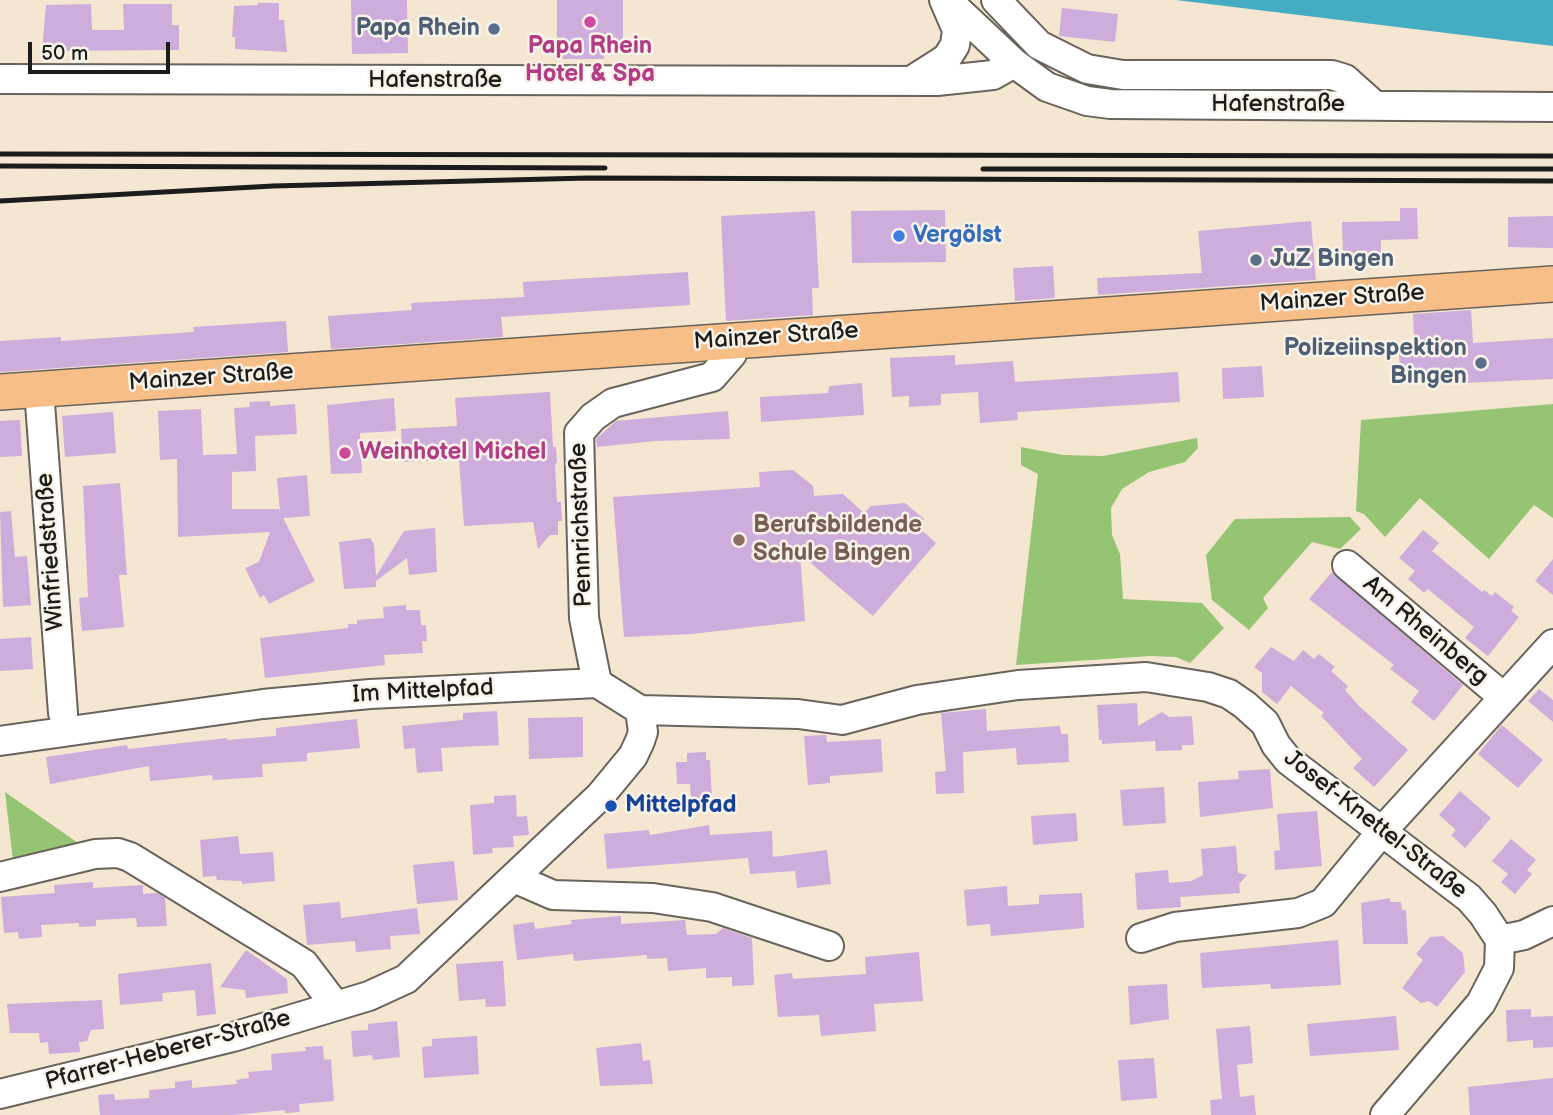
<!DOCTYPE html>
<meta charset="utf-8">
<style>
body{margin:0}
#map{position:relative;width:1553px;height:1115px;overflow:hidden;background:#f5e6d1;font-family:"Balsamiq Sans",sans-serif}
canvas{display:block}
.scale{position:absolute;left:28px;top:42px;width:142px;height:32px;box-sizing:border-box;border:4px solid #1c1c1c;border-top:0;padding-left:9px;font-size:21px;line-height:24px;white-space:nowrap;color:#1c1c1c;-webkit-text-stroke:5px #f7f3e8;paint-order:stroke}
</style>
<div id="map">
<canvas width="1553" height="1115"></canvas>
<div class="scale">50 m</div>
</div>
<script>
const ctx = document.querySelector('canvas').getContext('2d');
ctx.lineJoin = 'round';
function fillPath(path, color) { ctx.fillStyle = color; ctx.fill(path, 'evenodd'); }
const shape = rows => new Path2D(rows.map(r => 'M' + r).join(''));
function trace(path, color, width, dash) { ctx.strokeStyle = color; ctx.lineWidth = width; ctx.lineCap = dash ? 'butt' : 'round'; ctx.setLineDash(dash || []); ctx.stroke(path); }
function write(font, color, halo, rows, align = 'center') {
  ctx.font = font + ' "Balsamiq Sans",sans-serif'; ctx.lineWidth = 5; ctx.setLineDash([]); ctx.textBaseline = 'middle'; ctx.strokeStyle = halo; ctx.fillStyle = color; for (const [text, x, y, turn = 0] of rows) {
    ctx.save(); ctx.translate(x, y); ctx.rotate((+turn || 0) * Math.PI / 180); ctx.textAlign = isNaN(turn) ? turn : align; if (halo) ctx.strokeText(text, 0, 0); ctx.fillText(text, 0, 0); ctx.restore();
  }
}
fillPath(shape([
 [1553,404,1553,518,1534,505,1489,559,1420,498,1385,537,1364,514,1356,511,1361,420],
 [1197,438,1198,448,1185,462,1149,472,1122,489,1111,508,1112,535,1120,554,1123,599,1202,603,1224,628,1190,663,1176,657,1151,656,1016,665,1038,474,1021,465,1021,447,1063,455,1103,456],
 [1350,517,1361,529,1340,549,1312,542,1263,598,1268,608,1249,630,1212,600,1206,555,1235,519],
 [5,792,81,845,13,861]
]), '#95c473');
fillPath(shape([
 [1176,0,1553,0,1553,46]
]), '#44acc3');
fillPath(shape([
 [351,0,407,0,408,53,352,54],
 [557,0,623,0,623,44,604,44,604,59,557,59],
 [258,3,279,3,279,20,284,20,287,52,235,49,235,37,232,37,234,6,258,5],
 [91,4,92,30,124,30,123,4,172,4,172,25,179,25,179,50,42,51,46,5],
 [1062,8,1118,14,1115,42,1059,36],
 [1400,208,1417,208,1418,239,1381,240,1381,256,1343,256,1342,222,1400,221],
 [945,210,946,262,852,263,851,211],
 [815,211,819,288,812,288,813,315,726,321,721,216],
 [1553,216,1553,248,1508,247,1508,217],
 [1311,221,1316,280,1098,295,1097,278,1202,273,1198,231],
 [1053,266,1055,298,1015,301,1013,268],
 [688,272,690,305,501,317,503,337,331,349,328,316,412,310,411,303,524,297,523,282],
 [1471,310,1473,343,1553,338,1553,379,1463,383,1462,380,1424,382,1423,372,1400,374,1399,354,1415,353,1413,314],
 [286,321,288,352,0,372,0,341,61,337,61,341,194,332,193,327],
 [955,355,955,365,1013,361,1015,382,1178,372,1180,402,1017,412,1018,420,980,423,978,392,941,394,941,405,909,407,909,396,892,397,890,358],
 [1262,366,1264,397,1223,399,1222,368],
 [862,383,864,415,761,422,760,397,828,393,829,386],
 [550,392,553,447,556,447,557,463,555,464,557,502,561,502,562,521,558,521,558,535,550,535,538,549,533,522,464,526,459,459,403,462,401,429,457,426,455,398],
 [394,398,396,431,360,433,362,473,331,474,327,405],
 [270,401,270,406,295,404,297,434,255,436,256,471,232,472,232,509,279,509,280,512,277,478,307,475,310,516,283,518,315,581,269,604,264,595,260,598,245,568,259,562,270,532,178,537,177,459,160,460,158,411,201,409,203,455,237,454,234,408,250,407,249,402],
 [728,411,730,439,655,441,597,447,596,439,616,421],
 [113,412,116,453,65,457,62,416],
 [20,420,22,456,0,457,0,421],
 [793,470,813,486,814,496,843,494,864,513,871,506,905,503,924,519,918,527,936,543,873,616,800,554,805,621,692,634,624,637,613,497,760,487,759,472],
 [120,483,127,575,119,575,124,627,82,631,79,598,88,597,83,486],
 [11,511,15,557,27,556,31,605,3,607,0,512],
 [435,528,437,572,409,575,407,558,376,581,376,587,344,589,339,542,370,538,374,544,376,576,404,531],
 [1423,530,1439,543,1432,551,1482,592,1484,590,1492,596,1495,592,1514,607,1511,611,1519,617,1488,656,1465,638,1474,627,1428,589,1424,593,1408,579,1415,571,1399,558],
 [1553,559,1553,595,1535,581],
 [1332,572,1463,685,1434,721,1411,702,1419,691,1390,669,1394,665,1309,599],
 [406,605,406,610,420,610,421,625,426,625,427,641,422,641,423,653,384,655,385,665,265,678,260,638,348,628,348,624,357,624,357,620,384,618,383,607],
 [31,637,33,669,0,671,0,639],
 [1271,647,1294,661,1303,650,1314,659,1319,654,1335,667,1331,671,1348,686,1345,690,1359,706,1408,750,1374,787,1353,768,1362,759,1321,716,1324,713,1291,686,1277,704,1262,692,1262,673,1254,667],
 [1539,689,1553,700,1553,722,1528,701],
 [1137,703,1138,726,1162,712,1169,717,1192,716,1194,745,1182,745,1182,750,1156,751,1155,741,1102,744,1102,740,1099,740,1097,705],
 [986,709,987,731,1060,726,1061,734,1068,734,1069,762,1017,765,1016,748,963,752,964,793,936,794,935,772,946,771,941,713],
 [497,711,499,745,441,748,443,771,417,773,415,748,404,749,402,726,463,720,463,713],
 [583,717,583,757,529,759,528,718],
 [357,719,360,748,307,753,307,761,262,764,263,777,213,780,212,775,150,781,149,766,50,784,46,757,127,745,128,749,227,738,227,740,276,736,276,728],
 [1502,725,1543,760,1518,788,1478,754],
 [826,735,827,742,881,739,883,772,830,776,830,783,808,785,804,736],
 [706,752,706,760,710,760,712,798,691,798,690,784,677,784,676,762,687,762,687,753],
 [1270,769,1273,808,1200,817,1198,782,1239,779,1238,771],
 [1164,787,1166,823,1123,826,1120,790],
 [1460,791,1491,818,1465,848,1451,835,1456,830,1439,815],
 [516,795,517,817,527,816,529,835,513,836,514,847,492,848,493,853,473,855,470,805,494,803,494,796],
 [1317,811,1322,866,1275,870,1274,851,1280,850,1277,814],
 [1076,813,1078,841,1033,845,1031,816],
 [709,825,710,835,772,831,773,857,827,850,831,884,797,888,795,871,750,874,748,858,607,869,604,834,649,830,650,835],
 [238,836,240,854,273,852,275,881,242,884,242,881,217,880,216,876,203,877,200,840],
 [1511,839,1536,860,1527,870,1532,874,1515,894,1501,882,1508,874,1492,861],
 [1236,846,1238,873,1247,875,1239,884,1240,893,1180,897,1181,907,1137,910,1135,873,1168,870,1169,883,1191,881,1203,875,1201,849],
 [454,861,458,900,417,904,413,865],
 [93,882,93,888,143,885,143,894,158,893,165,898,167,926,137,927,136,918,96,920,96,926,79,927,79,923,41,925,42,937,19,939,18,932,4,933,1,897,55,893,54,885],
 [1007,886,1008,906,1039,904,1039,895,1082,893,1084,928,991,936,990,924,967,926,964,890],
 [1390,898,1390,902,1401,902,1402,910,1406,910,1408,944,1363,944,1361,903],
 [340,902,341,918,417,908,420,934,390,936,391,949,356,952,355,941,307,945,303,905],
 [621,916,621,924,685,920,687,935,716,934,723,928,752,938,754,985,732,986,732,977,706,978,706,968,668,971,667,958,647,959,647,955,574,961,573,954,517,960,513,925,534,922,535,929,572,924,571,920],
 [1443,936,1463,953,1465,972,1437,1007,1429,1001,1421,1003,1402,988,1423,960,1416,954,1430,937],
 [1338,940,1341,985,1271,989,1270,984,1202,988,1200,953],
 [246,950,287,979,288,993,246,998,245,990,220,987],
 [919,952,923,1001,874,1004,876,1031,821,1036,819,1015,778,1017,774,975,792,973,793,979,866,974,865,957],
 [503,961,506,1006,486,1007,485,999,459,1001,456,964],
 [211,963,216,1014,197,1016,195,990,162,993,163,1001,120,1005,118,974],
 [1167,984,1169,1019,1130,1025,1128,986],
 [102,1000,104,1029,91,1030,87,1041,79,1042,80,1052,49,1054,48,1042,40,1043,39,1033,10,1033,7,1004],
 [1531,1009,1531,1017,1553,1016,1553,1047,1533,1048,1533,1040,1507,1042,1506,1010],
 [1396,1016,1399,1050,1310,1056,1307,1024],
 [397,1021,400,1057,373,1060,372,1055,353,1057,351,1031,368,1030,368,1024],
 [1250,1026,1253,1063,1237,1065,1240,1097,1254,1095,1256,1115,1211,1115,1210,1100,1222,1099,1216,1029],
 [477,1036,479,1074,424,1078,422,1047,432,1046,432,1039],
 [641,1043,643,1061,650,1060,653,1084,600,1086,596,1048],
 [323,1046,324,1060,331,1059,334,1101,299,1104,300,1112,285,1113,285,1110,233,1115,100,1115,98,1095,114,1094,115,1100,149,1098,149,1090,175,1088,175,1082,192,1080,192,1088,237,1084,236,1080,249,1078,248,1072,272,1070,271,1054,306,1051,305,1047],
 [1154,1058,1157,1098,1121,1101,1118,1060],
 [1553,1078,1553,1115,1470,1115,1468,1087]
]), '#ceacdb');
const minor = shape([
 [947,0,1014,63,1047,87,1087,101,1110,104,1553,107],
 [996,0,1039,45,1087,69,1123,75,1332,75,1345,79,1374,105],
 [0,79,937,81,993,75,1014,63],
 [911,81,947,58,955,45,957,30,944,0],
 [39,390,63,713],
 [1347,565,1502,696],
 [597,683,584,618,579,433,593,417,613,403,712,377,732,354,734,340],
 [0,741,263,704,370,694,597,683,640,710,798,714,842,720,917,700,1018,685,1146,677,1208,687,1229,694,1245,705,1265,723,1276,745,1288,760,1469,898,1483,914,1500,940,1499,968,1481,1003,1385,1115],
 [0,877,95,854,118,853,130,857,304,964,335,1005],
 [514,878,553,895,653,898,712,907,829,946],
 [1141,938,1175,927,1298,913,1323,903,1383,830,1553,644],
 [1500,940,1524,935,1553,921],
 [0,1094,233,1037,369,996,406,979,600,796,633,756,640,741,643,732,640,710]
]);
const major = shape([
 [0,392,1553,284]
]);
trace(minor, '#68635b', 32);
trace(major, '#68635b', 38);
trace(minor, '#fff', 28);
trace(major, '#f7be88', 35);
trace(shape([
 [0,154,1553,156],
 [0,166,605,168],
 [983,169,1553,169],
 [0,201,273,186,588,178,1553,181]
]), '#1c1c1c', 5);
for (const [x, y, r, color] of [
 [590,22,7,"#d1479c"],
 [494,29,7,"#5c6f8a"],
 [899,236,7,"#3f7fe0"],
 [1256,260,7,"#5c6f8a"],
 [1481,363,7,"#5c6f8a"],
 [345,453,7,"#d1479c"],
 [739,540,7,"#8d6e63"],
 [611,806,7,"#1a4fb4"]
]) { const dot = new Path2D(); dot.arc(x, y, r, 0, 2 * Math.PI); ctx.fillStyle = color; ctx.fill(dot); trace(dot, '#f7f3e8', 2.5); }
write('bold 24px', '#4e5e75', '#f7f3e8', [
 ["Papa Rhein",480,29],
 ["JuZ Bingen",1270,260,"left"],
 ["Polizeiinspektion",1467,349],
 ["Bingen",1467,377]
], 'right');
write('bold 24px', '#b23c85', '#f7f3e8', [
 ["Papa Rhein",590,47],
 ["Hotel & Spa",590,75],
 ["Weinhotel Michel",359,453,"left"]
]);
write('24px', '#1c1c1c', '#f7f3e8', [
 ["Hafenstraße",435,81],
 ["Hafenstraße",1278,105],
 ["Mainzer Straße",1342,299,-4],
 ["Mainzer Straße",776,337,-4],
 ["Mainzer Straße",211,378,-4],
 ["Pennrichstraße",582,525,-92],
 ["Winfriedstraße",51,552,-94],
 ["Am Rheinberg",1425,631,40],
 ["Im Mittelpfad",423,692,-3],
 ["Josef-Knettel-Straße",1375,825,38],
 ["Pfarrer-Heberer-Straße",168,1051,-15]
]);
write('bold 24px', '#366cbe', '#f7f3e8', [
 ["Vergölst",913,236]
], 'left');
write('bold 24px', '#785e54', '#f7f3e8', [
 ["Berufsbildende",753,526],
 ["Schule Bingen",753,554]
], 'left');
write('bold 24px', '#164399', '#f7f3e8', [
 ["Mittelpfad",625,806]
], 'left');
</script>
